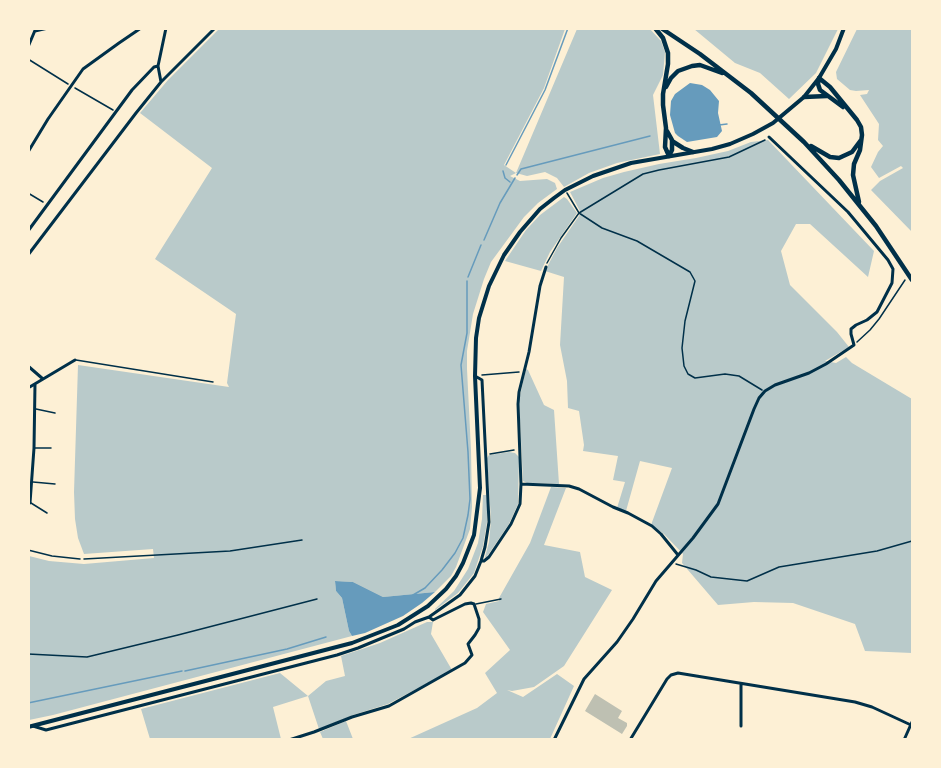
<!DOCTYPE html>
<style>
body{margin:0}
#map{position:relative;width:941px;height:768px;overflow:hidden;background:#fdf0d5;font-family:Mulish,sans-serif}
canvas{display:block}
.frame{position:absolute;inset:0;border:30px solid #fdf0d5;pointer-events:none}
</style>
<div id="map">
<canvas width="941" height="768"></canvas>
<div class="frame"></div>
</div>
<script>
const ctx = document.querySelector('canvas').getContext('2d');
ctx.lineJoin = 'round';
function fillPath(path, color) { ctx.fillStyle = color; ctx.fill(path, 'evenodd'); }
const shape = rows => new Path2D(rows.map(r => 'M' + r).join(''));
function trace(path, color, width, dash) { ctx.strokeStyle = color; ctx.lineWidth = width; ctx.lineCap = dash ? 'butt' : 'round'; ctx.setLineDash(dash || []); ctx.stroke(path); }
fillPath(shape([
 [649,28,661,41,665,52,663,75,653,95,660,154,617,163,589,173,564,187,557,178,545,172,527,176,516,173,510,176,520,181,547,179,555,183,557,189,538,203,524,217,491,262,484,279,473,314,467,351,467,369,471,450,472,507,470,529,456,567,451,576,435,592,383,597,353,582,335,581,336,591,342,598,349,631,352,636,53,715,29,720,29,556,49,561,84,564,154,558,153,549,84,554,78,538,75,519,74,492,78,365,229,387,227,383,236,314,155,259,212,168,140,113,168,80,219,29,565,29,544,88,504,165,516,173,577,29],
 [694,29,838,29,816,73,789,99,760,73,735,63],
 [857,29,912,29,912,232,871,190,880,181,903,168,901,166,879,178,871,167,878,152,883,146,878,140,879,124,860,95,867,94,869,90,856,91,850,90,837,79,836,72],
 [768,140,874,251,868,277,810,224,796,224,781,251,790,285,837,332,849,347,825,361,836,363,846,357,852,363,912,399,912,653,865,651,855,624,793,603,754,602,718,605,682,563,683,554,664,534,651,525,672,468,640,461,626,511,617,508,625,482,613,480,618,456,583,451,584,445,579,411,568,408,567,381,560,345,564,277,545,271,557,248,581,213,570,192,603,178,624,172,659,164,696,158,728,151,751,142],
 [564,197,567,199,577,213,550,252,541,271,505,261,526,230,540,215],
 [526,369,528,370,544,405,554,410,559,484,527,483,523,481,519,400],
 [509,452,515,453,519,457,518,504,509,524,486,558,485,557,489,542,491,520,487,458,489,455],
 [551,487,566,488,544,545,580,552,585,577,612,590,564,666,534,687,512,691,507,690,523,697,557,674,574,686,550,739,406,740,477,708,497,693,485,673,510,650,483,612,486,604,499,601,499,598,530,543],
 [483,495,486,495,487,501,487,522,483,546,474,573,458,593,435,610,435,609,454,591,468,569,478,543,482,519],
 [427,622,433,622,431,634,452,670,388,704,353,715,319,729,308,696,273,707,281,739,150,739,141,709,280,673,308,696,326,681,345,676,341,656,380,643],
 [346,721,353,739,323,739,320,732]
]), '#b9caca');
fillPath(shape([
 [690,83,702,85,710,90,719,101,718,113,722,131,717,137,687,142,678,136,675,133,670,115,671,101,675,94],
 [335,581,353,582,383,597,435,592,422,603,403,616,365,633,352,636,349,631,342,598,336,591]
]), '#669bbc');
trace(shape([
 [719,125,727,124],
 [506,165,545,90,568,28],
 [503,171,505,178,510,182],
 [517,175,521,169,650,136],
 [484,240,500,203,515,178],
 [468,277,481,245],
 [413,595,425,588,442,570,455,553,463,538,468,515,470,499,468,452,461,365,467,333,467,281],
 [185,671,287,649,326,637],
 [28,703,182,671]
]), '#669bbc', 1.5);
fillPath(shape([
 [595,694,622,711,618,718,627,723,627,726,622,734,585,711]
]), '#bec0b2');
trace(shape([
 [28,59,68,84],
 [75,88,113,110],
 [28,193,43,202],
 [567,193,579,213,602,228,637,241,690,272,695,281,685,321,682,348,684,366,688,374,695,378,725,374,739,376,762,390],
 [547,263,561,238,579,213,643,174,659,170,729,157,765,140],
 [857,342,870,330,879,319,905,280],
 [482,375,519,372],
 [490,454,514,450],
 [84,559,230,551,302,540],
 [676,564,696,570,711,577,747,581,779,567,877,551,912,541],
 [28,654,87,657,178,635,317,599]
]), '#003049', 1.5);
trace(shape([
 [76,360,213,382],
 [36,409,55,413],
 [35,448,51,448],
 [33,482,55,484],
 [31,503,47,513],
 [28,550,52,556,80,559],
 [476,604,501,599]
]), '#003049', 1.5);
trace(shape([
 [35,31,48,28],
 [28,47,36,28],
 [161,82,158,66,166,28],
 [28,152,48,119,83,69,119,43,141,28],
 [28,231,132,90,154,67,158,66],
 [28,255,136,113,161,82,215,28],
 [28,366,43,379],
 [28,388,75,360],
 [521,484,569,486,579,489,613,507,628,513,652,526,661,534,678,555],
 [30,503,34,448,35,384],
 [481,561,484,561,489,557,511,524,520,504,521,484,518,404,519,392,529,352,540,286,546,267],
 [33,726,46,730,337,655,358,648,404,629,415,622,429,617,460,595,475,576,481,561,485,547,489,522,482,380,475,376],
 [741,726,741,684],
 [289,740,314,732,352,717,389,706,465,663,472,655,468,644,475,635,479,628,479,619,474,604,471,603,465,604,433,620,429,617],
 [554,740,584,679,617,642,633,619,656,581,693,538,718,504,754,409,759,398,765,391,775,385,809,373,826,364,854,345,851,334,851,329,856,325,867,320,877,312,892,283,893,269,888,260,848,212,769,137],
 [630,740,667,679,671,675,678,673,855,702,872,707,911,725],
 [904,740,912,722]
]), '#003049', 3);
trace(shape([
 [28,727,352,643,398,625,428,606,446,589,456,576,463,563,474,535,480,488,475,376,476,338,479,318,489,286,504,255,520,232,540,209,554,198,565,190,593,176,631,163,712,149,730,144,753,134,773,123,804,97,819,78,836,49,844,28]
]), '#003049', 4);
trace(shape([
 [655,28,663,38,668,53,668,64,663,94,663,105,666,128,665,147,669,156],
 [661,28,700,54,751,93,804,142,839,180,876,226,912,280],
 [819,78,830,87,857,120,861,127,862,135,860,150,854,164,853,175,859,202],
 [819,78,818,84,820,90,843,107],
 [666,87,671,78,678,71,692,66,700,65,722,73],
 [804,97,827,96],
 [667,131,672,140,672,150,669,156],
 [672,141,683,148,693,152],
 [811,146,830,157,839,158,852,152,861,140]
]), '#003049', 4.5);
</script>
